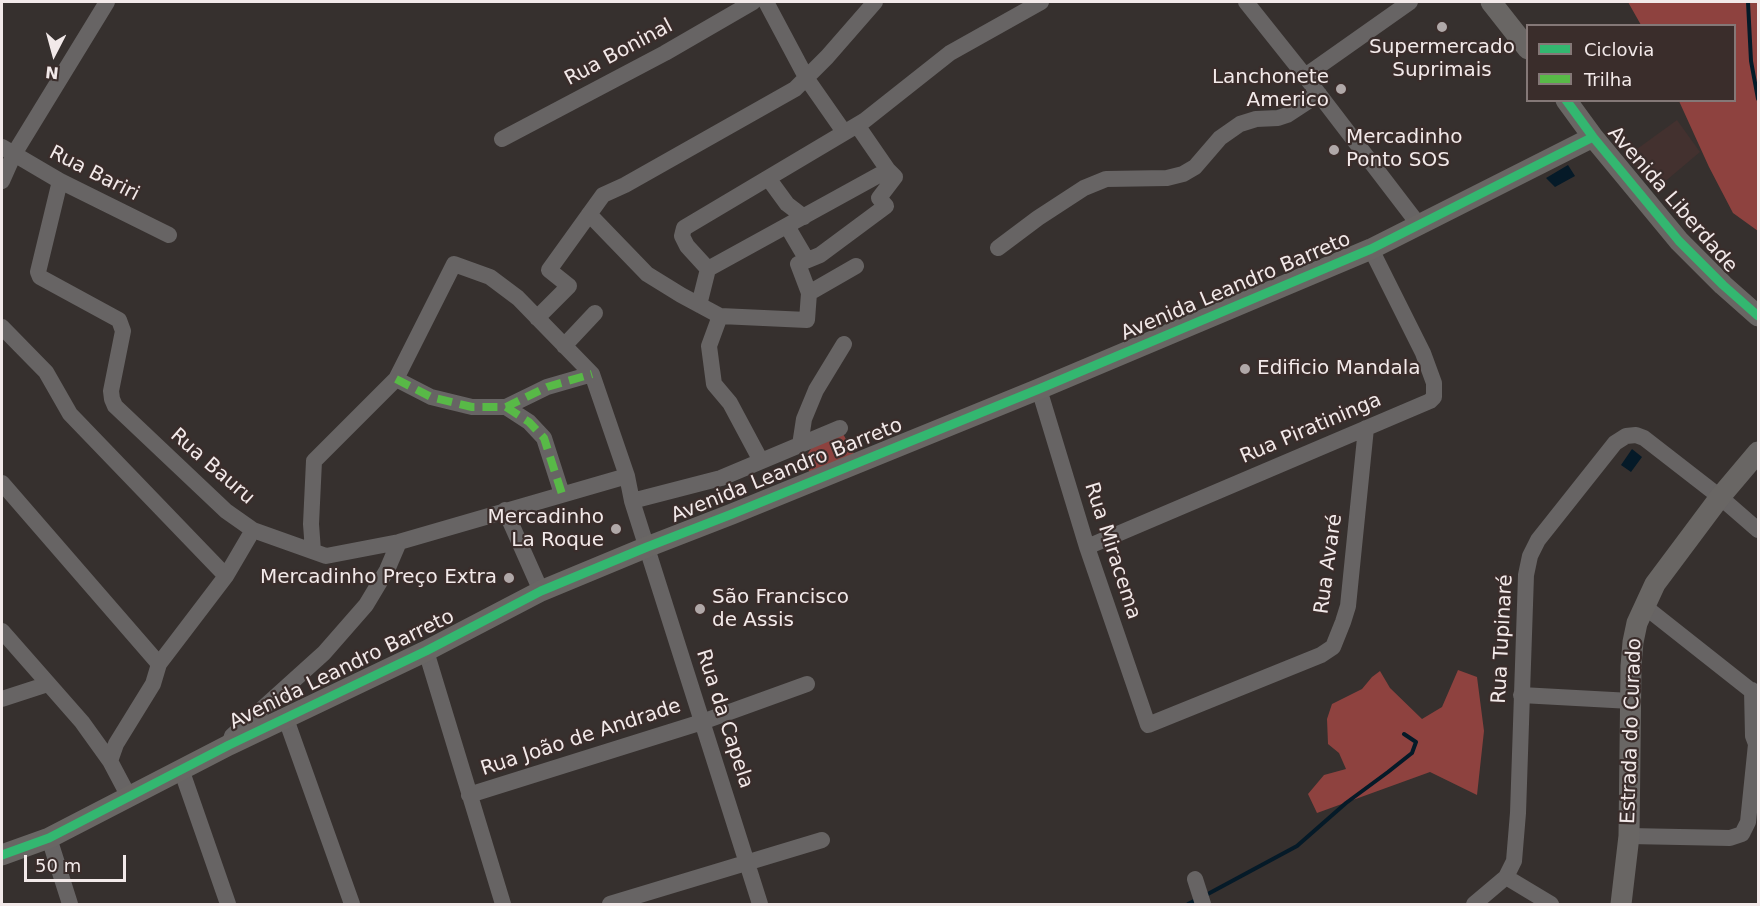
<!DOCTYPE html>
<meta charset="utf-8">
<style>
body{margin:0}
#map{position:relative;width:1760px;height:906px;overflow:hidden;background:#36302e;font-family:"DejaVu Sans",sans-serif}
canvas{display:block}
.frame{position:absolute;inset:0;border:3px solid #f2e9e9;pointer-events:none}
.legend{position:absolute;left:1526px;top:24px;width:210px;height:78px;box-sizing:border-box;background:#3a2d2b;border:2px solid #847877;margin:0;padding:8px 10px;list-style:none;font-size:18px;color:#f2e9e9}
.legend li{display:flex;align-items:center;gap:12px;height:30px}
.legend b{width:30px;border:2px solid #847877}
.north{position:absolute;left:24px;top:24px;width:60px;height:60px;-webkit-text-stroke:4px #3a2d2b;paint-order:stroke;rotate:186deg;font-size:16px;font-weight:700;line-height:24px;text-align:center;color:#f2e9e9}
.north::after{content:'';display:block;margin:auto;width:21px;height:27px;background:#f2e9e9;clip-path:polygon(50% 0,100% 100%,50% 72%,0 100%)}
.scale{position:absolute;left:24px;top:855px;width:102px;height:27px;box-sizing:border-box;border:3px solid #f2e9e9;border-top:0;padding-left:8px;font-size:18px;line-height:21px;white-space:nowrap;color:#f2e9e9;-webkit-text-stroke:4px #3a2d2b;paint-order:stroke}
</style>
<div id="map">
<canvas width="1760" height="906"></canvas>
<div class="frame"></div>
<ul class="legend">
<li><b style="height:8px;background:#33b770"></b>Ciclovia</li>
<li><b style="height:8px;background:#58b947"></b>Trilha</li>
</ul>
<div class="north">N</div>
<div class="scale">50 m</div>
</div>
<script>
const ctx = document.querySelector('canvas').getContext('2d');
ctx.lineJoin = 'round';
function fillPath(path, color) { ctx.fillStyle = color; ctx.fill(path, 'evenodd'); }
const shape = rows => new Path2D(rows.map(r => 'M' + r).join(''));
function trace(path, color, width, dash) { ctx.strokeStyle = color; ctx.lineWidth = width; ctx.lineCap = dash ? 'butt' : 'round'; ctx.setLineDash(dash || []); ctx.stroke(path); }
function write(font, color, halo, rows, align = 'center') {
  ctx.font = font + ' "DejaVu Sans",sans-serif'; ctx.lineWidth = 4.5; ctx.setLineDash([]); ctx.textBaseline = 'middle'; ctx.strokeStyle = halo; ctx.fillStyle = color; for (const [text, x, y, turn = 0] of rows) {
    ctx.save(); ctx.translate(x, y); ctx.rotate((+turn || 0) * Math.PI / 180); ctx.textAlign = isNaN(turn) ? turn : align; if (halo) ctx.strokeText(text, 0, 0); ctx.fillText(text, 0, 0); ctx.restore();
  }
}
fillPath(shape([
 [1677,120,1700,152,1655,190,1626,157]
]), '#43312f');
fillPath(shape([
 [1628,2,1758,2,1758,231,1733,213,1709,167,1679,101,1734,100,1734,26,1641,25],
 [842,432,857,459,810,477,806,456,815,443],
 [1458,670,1477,677,1484,731,1477,795,1430,772,1317,813,1308,794,1324,775,1346,769,1339,753,1328,744,1327,719,1332,704,1362,689,1372,677,1380,671,1390,688,1422,719,1442,707]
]), '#8e423f');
fillPath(shape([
 [1568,165,1575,176,1555,187,1546,178],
 [1632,449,1642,457,1631,472,1621,465]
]), '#051a28');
trace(shape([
 [1748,2,1751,61,1758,99],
 [1206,895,1297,846,1346,803,1388,772,1412,753,1416,742,1404,734],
 [1188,904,1196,900]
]), '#051a28', 4);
trace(shape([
 [766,2,807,79,844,132],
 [1246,2,1305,76,1419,225],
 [1305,76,1410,2],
 [502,139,665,53,753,2],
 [2,147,60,181,169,235],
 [768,178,787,204,804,217],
 [2,181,14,154,107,2],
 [60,181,38,272,40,277,119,320,123,331,111,391,112,399,115,406,226,511,253,530,326,556,399,542,627,476],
 [589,214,647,274,681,295,720,316,807,320,809,293,798,264,820,255,886,206,879,198,895,177,888,170,857,125],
 [787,226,807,260],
 [998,248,1038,218,1084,188,1106,179,1167,178,1183,174,1195,167,1220,138,1240,124,1256,119,1278,118,1287,115,1319,94],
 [708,269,687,246,682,236,684,228,864,121,950,53,1041,2],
 [708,269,888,170],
 [809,293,856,266],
 [699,305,708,269],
 [720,316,709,346,714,384,730,403,761,461],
 [537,318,569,286,549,270,603,195,625,185,795,89,827,57,875,2],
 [2,327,46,372,70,414,226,576],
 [564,346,595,313],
 [396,379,431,397,472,407,506,407,547,387,592,374],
 [1039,389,1087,547,1148,725,1321,655,1333,647,1343,622,1348,606,1366,428],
 [506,407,529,422,544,438,562,494],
 [800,445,804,419,816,390,844,344],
 [2,483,159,664],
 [632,501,721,478,840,428],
 [505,510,541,591],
 [1087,547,1430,401,1434,397,1434,383,1423,353,1371,249],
 [313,551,311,524,314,461,396,379,454,264,490,277,518,298,592,374,627,476,632,501,760,904],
 [1644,606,1758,696],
 [2,631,82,722,110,761,128,795],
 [426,651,503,904],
 [1521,695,1631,701],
 [2,699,48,684],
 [286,719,352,904],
 [229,745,232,736,324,653,366,605,387,570,399,542],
 [110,761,116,744,153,684,159,664,226,576,253,530],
 [181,769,228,904],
 [469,795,702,722,807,684],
 [1629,836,1730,838,1742,834,1748,822,1756,744,1753,736,1752,690],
 [49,838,70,904],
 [1506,877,1551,904],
 [1195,879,1203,904],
 [610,904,822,840],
 [1474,904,1506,877,1514,861,1518,813,1526,575,1530,556,1538,540,1615,443,1626,436,1636,435,1644,438,1720,497,1758,530]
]), '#676464', 16);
trace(shape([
 [1491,2,1528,49],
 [1566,100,1593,137,1679,241,1723,285,1758,316],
 [2,855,49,838,229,745,426,651,541,591,647,547,732,514,1039,389,1371,249,1593,137],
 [1621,904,1629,836,1631,666,1633,642,1637,623,1655,584,1720,497,1758,452]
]), '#696664', 21);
trace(shape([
 [396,379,431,397,472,407,506,407,547,387,592,374],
 [506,407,529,422,544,438,562,494]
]), '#58b947', 8, [15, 8]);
trace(shape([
 [1566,100,1593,137,1679,241,1723,285,1758,316],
 [2,855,49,838,229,745,426,651,541,591,647,547,732,514,1039,389,1371,249,1593,137]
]), '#33b770', 9);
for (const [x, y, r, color] of [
 [1442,27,6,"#b0a8a8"],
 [1341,89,6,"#b0a8a8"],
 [1334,150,6,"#b0a8a8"],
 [1245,369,6,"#b0a8a8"],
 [616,529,6,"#b0a8a8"],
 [509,578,6,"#b0a8a8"],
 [700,609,6,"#b0a8a8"]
]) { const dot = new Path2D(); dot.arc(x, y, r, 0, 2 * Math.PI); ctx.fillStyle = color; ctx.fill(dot); trace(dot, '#3a2d2b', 2); }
write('20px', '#f2e9e9', '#3a2d2b', [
 ["Supermercado",1442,48,"center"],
 ["Suprimais",1442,71,"center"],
 ["Lanchonete",1329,78],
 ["Americo",1329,101],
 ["Mercadinho",1346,138,"left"],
 ["Ponto SOS",1346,161,"left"],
 ["Edificio Mandala",1257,369,"left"],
 ["Mercadinho",604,518],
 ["La Roque",604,541],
 ["Mercadinho Preço Extra",497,578],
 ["São Francisco",712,598,"left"],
 ["de Assis",712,621,"left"]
], 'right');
write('20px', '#f2e9e9', '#3a2d2b', [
 ["Rua Boninal",619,53,-28],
 ["Rua Bariri",94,174,27],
 ["Avenida Liberdade",1672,200,49],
 ["Avenida Leandro Barreto",1236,287,-23],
 ["Rua Piratininga",1311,429,-23],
 ["Rua Bauru",212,467,41],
 ["Avenida Leandro Barreto",787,471,-22],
 ["Rua Miracema",1112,551,72],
 ["Rua Avaré",1329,564,-82],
 ["Rua Tupinaré",1503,639,-87],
 ["Avenida Leandro Barreto",342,670,-26],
 ["Rua da Capela",724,719,72],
 ["Estrada do Curado",1632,731,-88],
 ["Rua João de Andrade",581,738,-18]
]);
</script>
